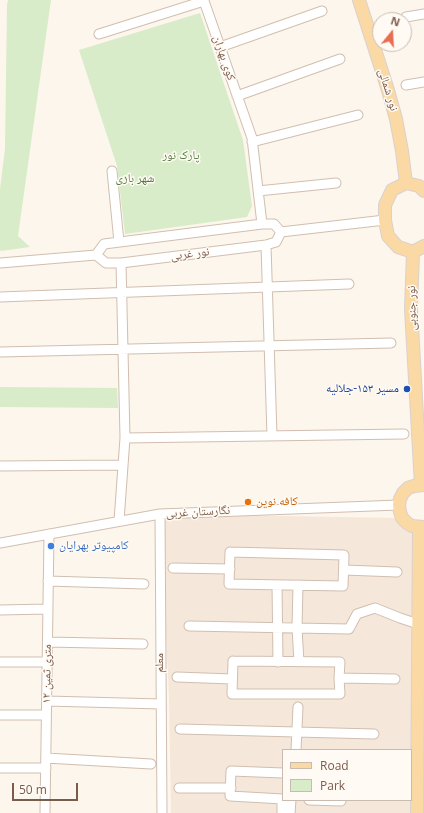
<!DOCTYPE html>
<meta charset="utf-8">
<style>
body{margin:0}
#map{position:relative;width:424px;height:813px;overflow:hidden;background:#fdf6ec;font-family:"Open Sans",sans-serif}
canvas{display:block}
.legend{position:absolute;left:282px;top:749px;width:130px;height:52px;box-sizing:border-box;background:#fffaf3;border:1px solid #cabbb1;margin:0;padding:5px 7px;list-style:none;font-size:12px;color:#7a5c4d}
.legend li{display:flex;align-items:center;gap:8px;height:20px}
.legend b{width:20px;border:1px solid #cabbb1}
.north{position:absolute;left:372px;top:12px;width:40px;height:40px;box-sizing:border-box;background:#fffaf3;border:1px solid #cabbb1;border-radius:50%;rotate:18deg;font-size:11px;font-weight:700;line-height:16px;text-align:center;color:#7a5c4d}
.north::after{content:'';display:block;margin:auto;width:14px;height:18px;background:#e76f51;clip-path:polygon(50% 0,100% 100%,50% 72%,0 100%)}
.scale{position:absolute;left:12px;top:783px;width:66px;height:18px;box-sizing:border-box;border:2px solid #7a5c4d;border-top:0;padding-left:5px;font-size:12px;line-height:14px;white-space:nowrap;color:#7a5c4d;-webkit-text-stroke:3px #fffaf3;paint-order:stroke}
</style>
<div id="map">
<canvas width="424" height="813"></canvas>
<ul class="legend">
<li><b style="height:5px;background:#fbd9a5"></b>Road</li>
<li><b style="height:11px;background:#d8ecc9"></b>Park</li>
</ul>
<div class="north">N</div>
<div class="scale">50 m</div>
</div>
<script>
const ctx = document.querySelector('canvas').getContext('2d');
ctx.lineJoin = 'round';
function fillPath(path, color) { ctx.fillStyle = color; ctx.fill(path, 'evenodd'); }
const shape = rows => new Path2D(rows.map(r => 'M' + r).join(''));
function trace(path, color, width, dash) { ctx.strokeStyle = color; ctx.lineWidth = width; ctx.lineCap = dash ? 'butt' : 'round'; ctx.setLineDash(dash || []); ctx.stroke(path); }
function write(font, color, halo, rows, align = 'center') {
  ctx.font = font + ' "Open Sans","Noto Naskh Arabic",sans-serif'; ctx.lineWidth = 3; ctx.setLineDash([]); ctx.textBaseline = 'middle'; ctx.strokeStyle = halo; ctx.fillStyle = color; for (const [text, x, y, turn = 0] of rows) {
    ctx.save(); ctx.translate(x, y); ctx.rotate((+turn || 0) * Math.PI / 180); ctx.textAlign = isNaN(turn) ? turn : align; if (halo) ctx.strokeText(text, 0, 0); ctx.fillText(text, 0, 0); ctx.restore();
  }
}
fillPath(shape([
 [160,514,402,518,419,528,412,703,411,757,411,750,283,750,283,800,410,800,410,813,171,813,169,697]
]), '#f5e8da');
fillPath(shape([
 [8,0,51,0,18,236,30,247,1,251,0,250,0,189,5,149,7,5],
 [200,13,243,140,252,206,247,217,125,234,117,166,79,50],
 [0,387,117,388,118,408,0,407]
]), '#d8ecc9');
const minor = shape([
 [406,17,424,14],
 [99,34,204,1,252,138,262,224],
 [220,47,322,11],
 [406,85,424,82],
 [237,96,340,59],
 [252,142,358,115],
 [112,171,119,242],
 [258,191,336,183],
 [281,232,385,220],
 [266,245,272,436],
 [96,255,104,244,262,224,274,224,281,232],
 [0,263,96,255,106,263,121,263,266,245,276,242,281,232],
 [0,297,349,284],
 [0,352,391,343],
 [125,438,404,434],
 [0,466,123,465],
 [160,514,162,813],
 [119,521,125,438,121,263],
 [0,543,160,514,399,505],
 [230,552,344,555,343,586,229,584,230,552],
 [173,568,230,569],
 [344,570,397,572],
 [48,581,144,584],
 [277,585,278,662],
 [298,585,297,628,299,662],
 [0,610,48,609],
 [189,626,349,629,357,614,375,608,400,618,418,624],
 [48,642,143,644],
 [233,661,340,662,339,678,340,694,232,694,233,661],
 [0,662,47,662],
 [177,677,232,679],
 [339,678,395,679],
 [47,701,161,704],
 [0,715,46,715],
 [180,729,374,734],
 [296,750,298,707],
 [46,758,151,764],
 [0,768,46,768],
 [283,773,231,771,230,796,283,799],
 [179,788,231,788],
 [309,800,341,801,341,800],
 [45,813,49,534],
 [282,813,282,799],
 [290,813,291,800]
]);
const major = shape([
 [359,0,387,87,396,119,402,151,406,183],
 [424,191,419,186,406,183,392,190,385,205,385,220,388,236,398,247,413,252,424,246],
 [413,252,411,309,421,485],
 [424,485,414,486,408,488,403,493,400,499,399,505,400,512,402,518,407,523,412,526,424,527],
 [417,813,419,528]
]);
trace(minor, '#d1beb0', 11);
trace(major, '#dad1cd', 14);
trace(minor, '#fff', 9);
trace(major, '#fbd9a5', 12);
for (const [x, y, r, color] of [
 [407,389,4,"#1a4fb4"],
 [248,502,4,"#e8710a"],
 [51,546,4,"#3f7fe0"]
]) { const dot = new Path2D(); dot.arc(x, y, r, 0, 2 * Math.PI); ctx.fillStyle = color; ctx.fill(dot); trace(dot, '#fffaf3', 1.5); }
write('12px', '#7a5c4d', '#fffaf3', [
 ["کوی بهاران",224,58,71],
 ["نور شمالی",388,90,73],
 ["نور غربی",190,254,-7],
 ["نور جنوبی",412,308,-91],
 ["نگارستان غربی",198,512,-3],
 ["معلم",160,663,-90],
 ["۱۲ متری ثمین",47,674,-89]
]);
write('12px', '#537a41', '#fffaf3', [
 ["پارک نور",181,156],
 ["شهر بازی",135,179]
]);
write('12px', '#164399', '#fffaf3', [
 ["مسیر ۱۵۳-جلالیه",399,389]
], 'right');
write('12px', '#c56008', '#fffaf3', [
 ["کافه نوین",256,502]
], 'left');
write('12px', '#366cbe', '#fffaf3', [
 ["کامپیوتر بهرایان",59,546]
], 'left');
</script>
